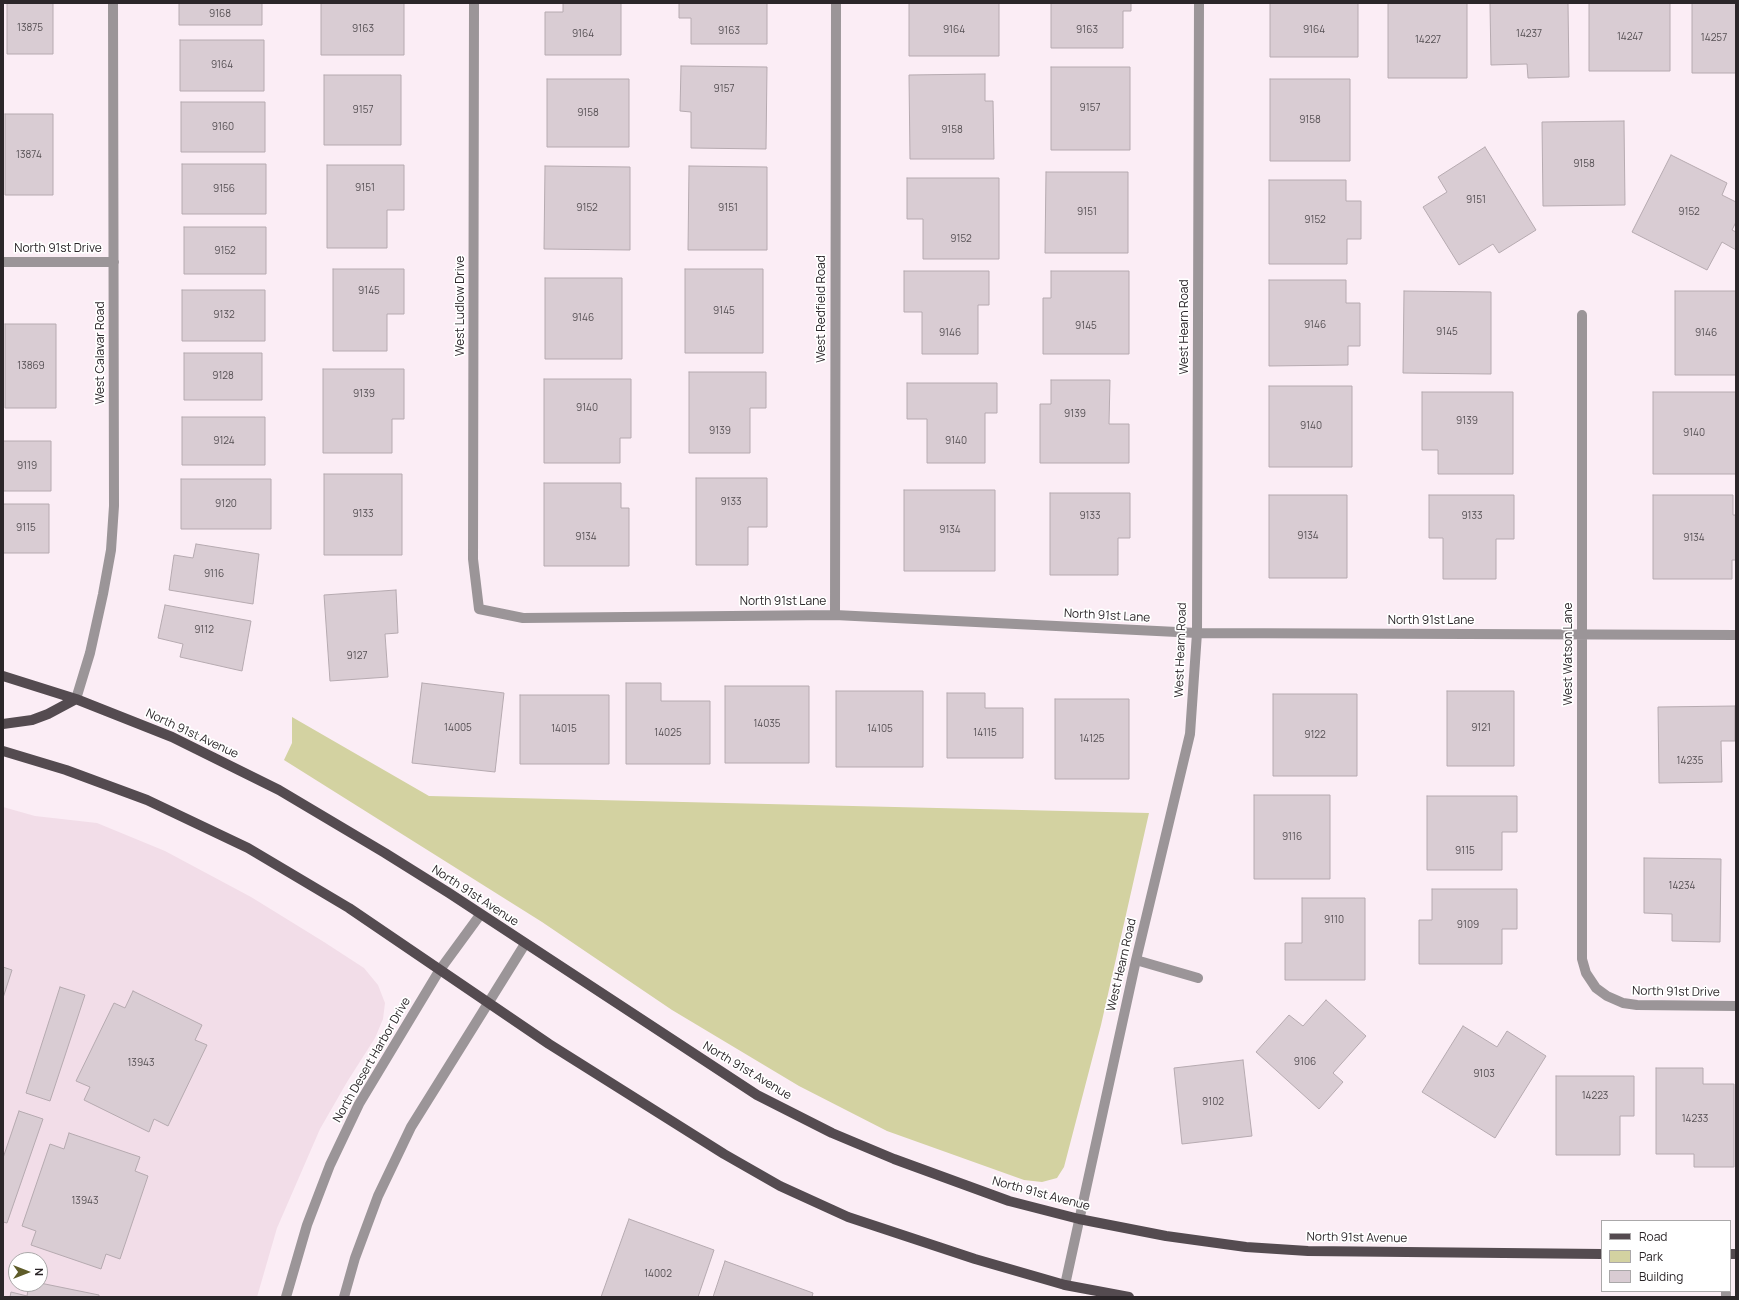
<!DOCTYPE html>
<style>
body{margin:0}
#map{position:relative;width:1739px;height:1300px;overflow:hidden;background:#fbedf5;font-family:Manrope,sans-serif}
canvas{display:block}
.frame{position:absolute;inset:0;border:4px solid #2b2629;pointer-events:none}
.legend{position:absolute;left:1601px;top:1220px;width:130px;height:72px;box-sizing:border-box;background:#fff;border:1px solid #aaa8a9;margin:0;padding:5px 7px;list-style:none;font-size:12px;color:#2b2629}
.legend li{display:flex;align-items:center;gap:8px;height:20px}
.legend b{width:20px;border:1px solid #aaa8a9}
.north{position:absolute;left:8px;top:1252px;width:40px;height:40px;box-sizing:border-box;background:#fff;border:1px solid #aaa8a9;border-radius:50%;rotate:90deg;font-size:11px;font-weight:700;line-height:16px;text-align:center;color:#2b2629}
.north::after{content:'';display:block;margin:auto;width:14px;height:18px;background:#5e5c29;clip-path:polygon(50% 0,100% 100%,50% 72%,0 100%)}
</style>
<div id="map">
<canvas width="1739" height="1300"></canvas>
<div class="frame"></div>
<ul class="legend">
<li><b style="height:5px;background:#544b50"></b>Road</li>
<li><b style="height:11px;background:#d3d2a1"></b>Park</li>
<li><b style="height:11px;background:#d9ccd3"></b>Building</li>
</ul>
<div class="north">N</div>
</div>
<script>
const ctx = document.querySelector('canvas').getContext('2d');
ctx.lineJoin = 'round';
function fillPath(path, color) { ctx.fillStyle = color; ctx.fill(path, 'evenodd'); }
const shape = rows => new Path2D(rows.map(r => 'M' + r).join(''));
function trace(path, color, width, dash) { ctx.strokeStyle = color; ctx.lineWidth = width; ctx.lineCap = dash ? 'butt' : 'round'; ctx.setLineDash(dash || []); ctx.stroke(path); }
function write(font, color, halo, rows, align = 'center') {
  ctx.font = font + ' Manrope,sans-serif'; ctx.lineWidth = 3.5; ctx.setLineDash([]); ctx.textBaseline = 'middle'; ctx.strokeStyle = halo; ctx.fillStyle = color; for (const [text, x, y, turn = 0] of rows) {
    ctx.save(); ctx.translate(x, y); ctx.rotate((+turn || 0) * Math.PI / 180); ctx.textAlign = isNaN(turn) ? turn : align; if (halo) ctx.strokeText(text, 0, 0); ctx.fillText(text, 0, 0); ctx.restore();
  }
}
fillPath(shape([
 [3,807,35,816,97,823,165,851,251,897,324,942,364,968,378,985,385,1003,383,1019,375,1038,347,1082,320,1129,277,1228,257,1297,3,1297],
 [16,1260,40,1260,40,1284,16,1284]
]), '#f2dde8');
fillPath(shape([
 [292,717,429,796,1149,813,1101,1025,1064,1167,1057,1178,1042,1182,1024,1180,887,1131,799,1086,672,1010,542,922,284,760,292,743]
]), '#d3d2a1');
const building = shape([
 [7,3,53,3,53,54,7,54,7,3],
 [179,3,262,3,262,25,179,25,179,3],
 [321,3,404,3,404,55,321,55,321,3],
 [563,3,621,3,621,55,545,55,545,12,563,12,563,3],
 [679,3,767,3,767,44,691,44,691,18,679,18,679,3],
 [909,3,999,3,999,56,909,56,909,3],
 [1051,3,1131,3,1131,11,1123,11,1123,48,1051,48,1051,3],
 [1270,3,1358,3,1358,57,1270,57,1270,3],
 [1388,3,1467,3,1467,78,1388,78,1388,3],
 [1490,3,1568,3,1569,77,1528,78,1527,64,1491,65,1490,3],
 [1589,3,1670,3,1670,71,1589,71,1589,3],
 [1692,3,1736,3,1736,73,1692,73,1692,3],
 [180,40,264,40,264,91,180,91,180,40],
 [681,66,767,67,766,149,691,148,691,112,680,111,681,66],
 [1051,67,1130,67,1130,150,1051,150,1051,67],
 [985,74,985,101,993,101,994,159,910,159,909,75,985,74],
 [324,75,401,75,401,145,324,145,324,75],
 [547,79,629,79,629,147,547,147,547,79],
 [1270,79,1350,79,1350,161,1270,161,1270,79],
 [181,102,265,102,265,152,181,152,181,102],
 [5,114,53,114,53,195,5,195,5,114],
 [1624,121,1625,205,1543,206,1542,122,1624,121],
 [1485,147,1536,230,1499,253,1493,244,1459,265,1423,207,1447,192,1438,177,1485,147],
 [1671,155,1727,183,1722,195,1736,202,1736,222,1732,230,1736,232,1736,250,1722,242,1707,270,1632,232,1671,155],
 [182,164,266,164,266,214,182,214,182,164],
 [327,165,404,165,404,210,387,210,387,248,327,248,327,165],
 [545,166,630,167,630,250,544,249,545,166],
 [689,166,767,167,767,250,688,250,689,166],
 [1046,172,1128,172,1128,253,1045,253,1046,172],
 [907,178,999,178,999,259,923,259,923,219,907,219,907,178],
 [1269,180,1346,180,1346,201,1361,201,1361,239,1347,239,1347,264,1269,264,1269,180],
 [184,227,266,227,266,274,184,274,184,227],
 [333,269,404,269,404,314,387,314,387,351,333,351,333,269],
 [685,269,763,269,763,353,685,353,685,269],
 [904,271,989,271,989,305,978,305,978,354,922,354,922,312,904,312,904,271],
 [1051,271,1129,271,1129,354,1043,354,1043,298,1051,298,1051,271],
 [545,278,622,278,622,359,545,359,545,278],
 [1269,280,1346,280,1346,303,1360,303,1360,346,1348,346,1348,365,1269,366,1269,280],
 [182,290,265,290,265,341,182,341,182,290],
 [1404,291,1491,292,1491,374,1403,373,1404,291],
 [1675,291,1736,291,1736,375,1675,375,1675,291],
 [5,324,56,324,56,408,5,408,5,324],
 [184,353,262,353,262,400,184,400,184,353],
 [323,369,404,369,404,419,392,419,392,453,323,453,323,369],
 [689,372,766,372,766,408,750,408,750,453,689,453,689,372],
 [544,379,631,379,631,438,620,438,620,463,544,463,544,379],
 [1051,380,1110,380,1109,424,1129,424,1129,463,1040,463,1040,404,1051,404,1051,380],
 [907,383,997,383,997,413,985,413,985,463,927,463,927,419,907,419,907,383],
 [1269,386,1352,386,1352,467,1269,467,1269,386],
 [1422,392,1513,392,1513,474,1438,474,1438,450,1422,450,1422,392],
 [1653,392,1736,392,1736,474,1653,474,1653,392],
 [182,417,265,417,265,465,182,465,182,417],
 [3,441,51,441,51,491,3,491,3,441],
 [324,474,402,474,402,555,324,555,324,474],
 [696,478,767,478,767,527,748,527,748,565,696,565,696,478],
 [181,479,271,479,271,529,181,529,181,479],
 [544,483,621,483,621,508,629,508,629,566,544,566,544,483],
 [904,490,995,490,995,571,904,571,904,490],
 [1050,493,1130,493,1130,538,1118,538,1118,575,1050,575,1050,493],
 [1269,495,1347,495,1347,578,1269,578,1269,495],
 [1429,495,1514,495,1514,539,1496,539,1496,579,1443,579,1443,538,1429,538,1429,495],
 [1653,495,1733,495,1733,515,1736,515,1736,560,1732,560,1732,579,1653,579,1653,495],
 [3,504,49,504,49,553,3,553,3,504],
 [196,544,259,554,253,604,169,590,174,555,193,558,196,544],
 [396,590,398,633,385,634,388,677,330,681,324,595,396,590],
 [165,605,251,621,242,671,180,657,183,644,158,638,165,605],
 [422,683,504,693,495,772,412,763,422,683],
 [626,683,661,683,661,701,710,701,710,764,626,764,626,683],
 [725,686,809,686,809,763,725,763,725,686],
 [836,691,923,691,923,767,836,767,836,691],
 [1447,691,1514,691,1514,766,1447,766,1447,691],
 [947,693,985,693,985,708,1023,708,1023,758,947,758,947,693],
 [1273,694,1357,694,1357,776,1273,776,1273,694],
 [520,695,609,695,609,764,520,764,520,695],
 [1055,699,1129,699,1129,779,1055,779,1055,699],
 [1735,706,1735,741,1721,741,1722,782,1659,783,1658,707,1735,706],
 [1254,795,1330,795,1330,879,1254,879,1254,795],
 [1427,796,1517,796,1517,832,1502,832,1502,870,1427,870,1427,796],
 [1644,858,1721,859,1720,942,1672,941,1672,914,1644,913,1644,858],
 [1432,889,1517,889,1517,929,1502,929,1502,964,1419,964,1419,920,1432,920,1432,889],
 [1302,898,1365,898,1365,980,1285,980,1285,943,1302,943,1302,898],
 [3,967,12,970,3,998,3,967],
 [60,987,85,995,50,1101,26,1093,60,987],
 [133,991,202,1025,195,1040,207,1045,168,1126,154,1119,149,1132,84,1100,90,1087,76,1081,114,1003,125,1008,133,991],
 [1326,1000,1366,1036,1333,1073,1343,1082,1319,1109,1256,1052,1289,1015,1303,1026,1326,1000],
 [1463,1026,1497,1047,1507,1031,1546,1056,1495,1138,1422,1092,1463,1026],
 [1243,1060,1252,1136,1182,1144,1174,1068,1243,1060],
 [1656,1068,1703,1068,1703,1084,1734,1084,1734,1167,1694,1167,1694,1154,1656,1154,1656,1068],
 [1556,1076,1634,1076,1634,1116,1620,1116,1620,1155,1556,1155,1556,1076],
 [19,1111,43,1119,7,1223,3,1222,3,1158,19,1111],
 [69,1133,140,1157,135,1171,148,1176,120,1259,106,1254,101,1269,31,1245,36,1231,22,1226,50,1144,64,1149,69,1133],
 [629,1219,714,1250,698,1297,601,1297,629,1219],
 [725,1261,813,1293,812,1297,713,1297,725,1261],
 [40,1283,99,1295,99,1297,10,1297,11,1292,27,1296,29,1284,40,1283]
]);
fillPath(building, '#d9ccd3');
trace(building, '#b6aab0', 1);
trace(shape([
 [474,3,473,559,479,609,523,618,835,615,1197,633,1736,635],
 [3,262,114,262],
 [1582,315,1582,959,1586,973,1596,988,1607,996,1623,1003,1637,1005,1736,1006],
 [835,615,836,3],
 [76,699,90,653,103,594,111,550,114,506,113,3],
 [1136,960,1198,978],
 [1065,1285,1136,960,1190,734,1197,633,1199,3],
 [1726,1291,1726,1297],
 [286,1297,307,1225,330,1165,359,1104,439,971,480,915],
 [344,1297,355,1258,378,1196,411,1127,525,944]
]), '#9b9598', 10);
trace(shape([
 [3,676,76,699,172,737,279,790,385,853,449,893,757,1095,832,1133,894,1159,1009,1201,1079,1219,1166,1236,1246,1247,1308,1251,1602,1254],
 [3,724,32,720,48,714,76,699],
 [3,751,66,770,147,800,248,848,349,908,549,1044,724,1154,780,1186,848,1217,975,1259,1065,1285,1129,1297],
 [1730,1254,1736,1254]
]), '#544b50', 10);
write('10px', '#565054', null, [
 ["9168",220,14],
 ["13875",30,28],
 ["9163",363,29],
 ["9164",954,30],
 ["9163",1087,30],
 ["9164",1314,30],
 ["9163",729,31],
 ["9164",583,34],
 ["14237",1529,34],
 ["14247",1630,37],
 ["14257",1714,38],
 ["14227",1428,40],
 ["9164",222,65],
 ["9157",724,89],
 ["9157",1090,108],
 ["9157",363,110],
 ["9158",588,113],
 ["9158",1310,120],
 ["9160",223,127],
 ["9158",952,130],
 ["13874",29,155],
 ["9158",1584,164],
 ["9151",365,188],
 ["9156",224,189],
 ["9151",1476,200],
 ["9152",587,208],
 ["9151",728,208],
 ["9151",1087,212],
 ["9152",1689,212],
 ["9152",1315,220],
 ["9152",961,239],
 ["9152",225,251],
 ["9145",369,291],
 ["9145",724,311],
 ["9132",224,315],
 ["9146",583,318],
 ["9146",1315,325],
 ["9145",1086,326],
 ["9145",1447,332],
 ["9146",950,333],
 ["9146",1706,333],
 ["13869",31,366],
 ["9128",223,376],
 ["9139",364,394],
 ["9140",587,408],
 ["9139",1075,414],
 ["9139",1467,421],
 ["9140",1311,426],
 ["9139",720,431],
 ["9140",1694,433],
 ["9124",224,441],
 ["9140",956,441],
 ["9119",27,466],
 ["9133",731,502],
 ["9120",226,504],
 ["9133",363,514],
 ["9133",1090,516],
 ["9133",1472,516],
 ["9115",26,528],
 ["9134",950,530],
 ["9134",1308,536],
 ["9134",586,537],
 ["9134",1694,538],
 ["9116",214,574],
 ["9112",204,630],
 ["9127",357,656],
 ["14035",767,724],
 ["14005",458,728],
 ["9121",1481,728],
 ["14015",564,729],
 ["14105",880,729],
 ["14025",668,733],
 ["14115",985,733],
 ["9122",1315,735],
 ["14125",1092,739],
 ["14235",1690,761],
 ["9116",1292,837],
 ["9115",1465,851],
 ["14234",1682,886],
 ["9110",1334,920],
 ["9109",1468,925],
 ["9106",1305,1062],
 ["13943",141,1063],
 ["9103",1484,1074],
 ["14223",1595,1096],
 ["9102",1213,1102],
 ["14233",1695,1119],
 ["13943",85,1201],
 ["14002",658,1274]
]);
write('12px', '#2b2629', '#fff', [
 ["North 91st Drive",58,249],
 ["West Ludlow Drive",461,306,-90],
 ["West Redfield Road",822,309,-90],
 ["West Hearn Road",1185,327,-90],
 ["West Calavar Road",101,353,-90],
 ["North 91st Lane",783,602],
 ["North 91st Lane",1107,616,3],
 ["North 91st Lane",1431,621],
 ["West Hearn Road",1181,650,-88],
 ["West Watson Lane",1569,654,-90],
 ["North 91st Avenue",192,734,25],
 ["North 91st Avenue",475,896,33],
 ["West Hearn Road",1122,965,-77],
 ["North 91st Drive",1676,992,1],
 ["North Desert Harbor Drive",372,1060,-60],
 ["North 91st Avenue",747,1071,31],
 ["North 91st Avenue",1041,1194,15],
 ["North 91st Avenue",1357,1238,1]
]);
</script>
